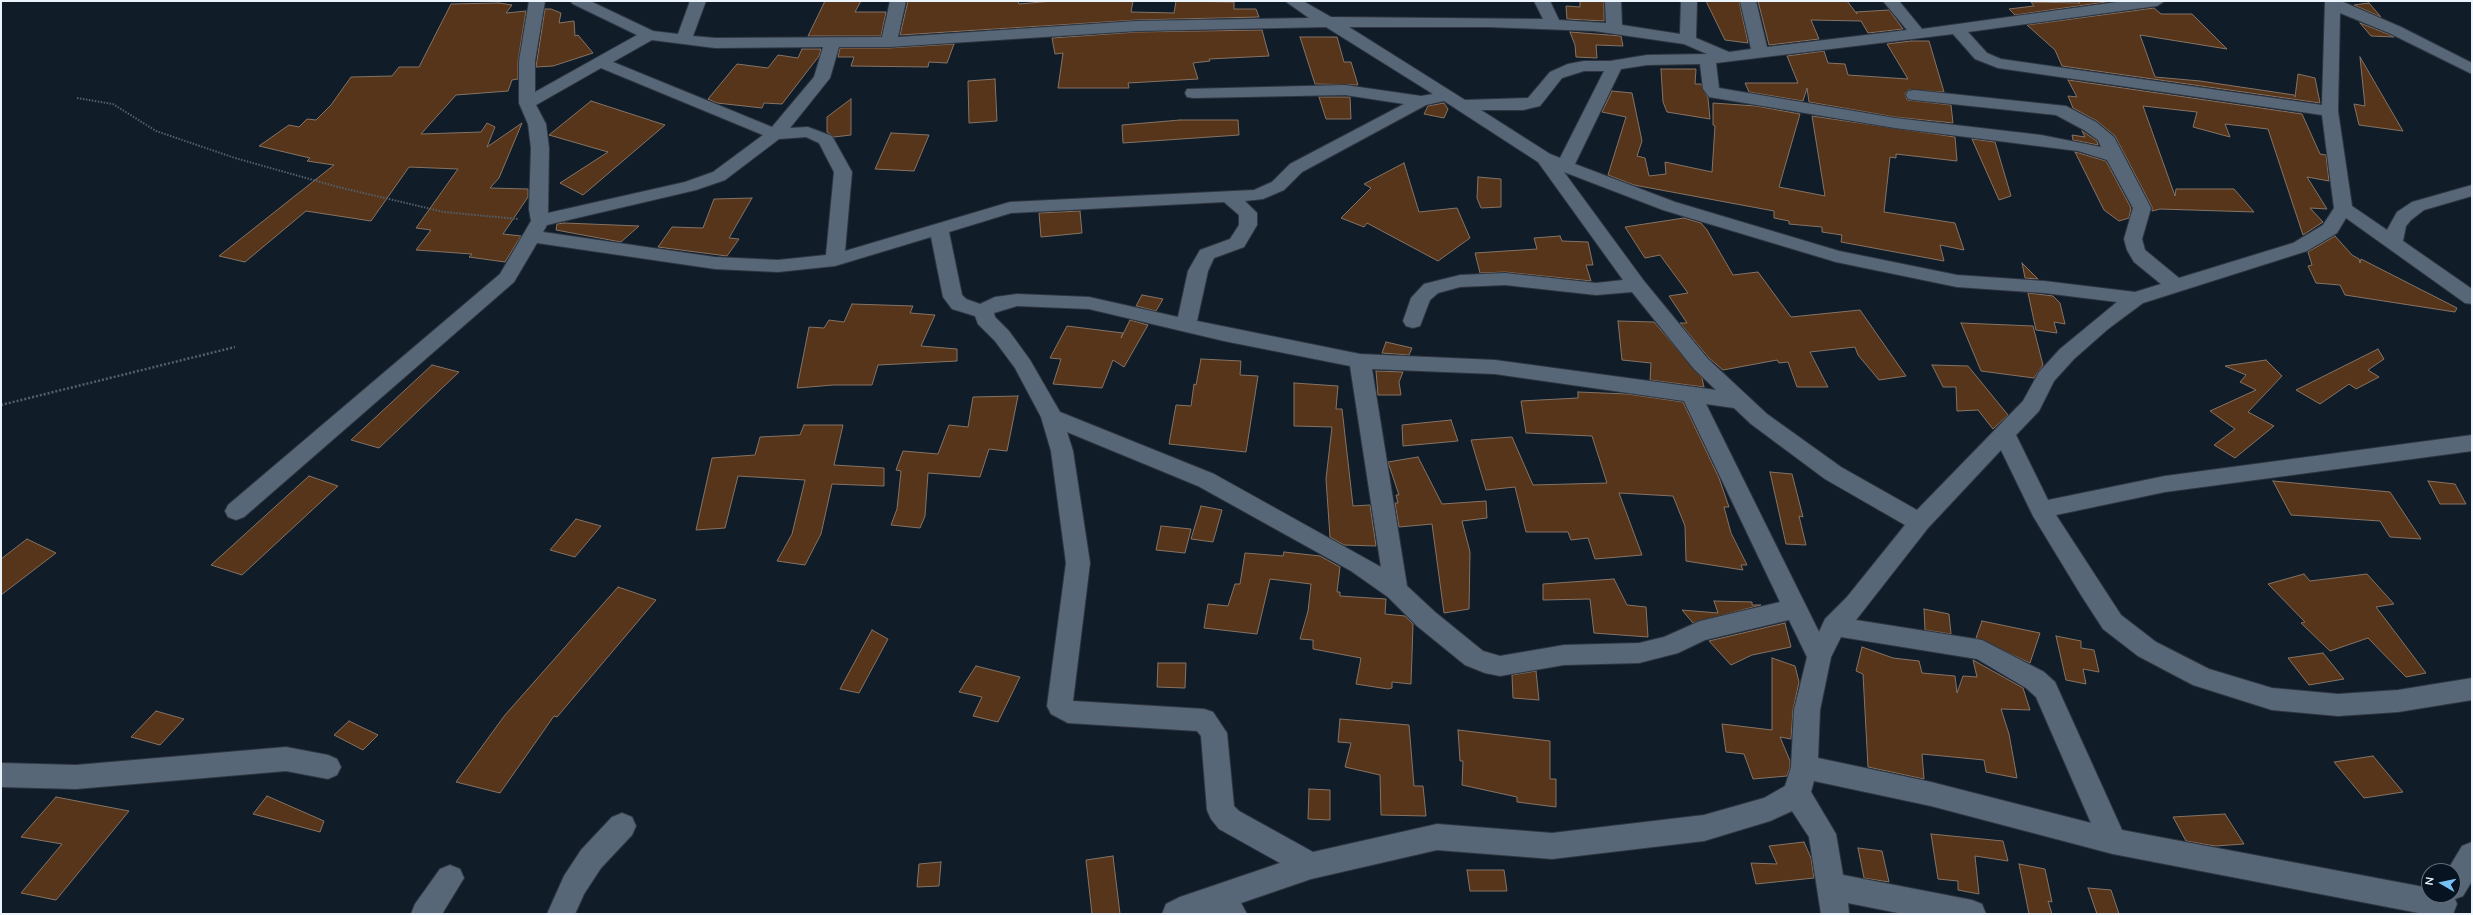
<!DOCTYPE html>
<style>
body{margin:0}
#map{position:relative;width:2473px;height:915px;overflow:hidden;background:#101d29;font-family:"Nunito Sans",sans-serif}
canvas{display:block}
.frame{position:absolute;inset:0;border:2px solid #ebf3fd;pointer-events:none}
.north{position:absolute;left:2421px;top:863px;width:40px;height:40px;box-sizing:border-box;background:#071320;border:1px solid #626d78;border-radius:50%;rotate:279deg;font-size:11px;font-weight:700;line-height:16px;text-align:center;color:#ebf3fd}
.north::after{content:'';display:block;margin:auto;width:14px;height:18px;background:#73c1f5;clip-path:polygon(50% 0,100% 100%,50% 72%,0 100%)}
</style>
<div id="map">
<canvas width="2473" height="915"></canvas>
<div class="frame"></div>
<div class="north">N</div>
</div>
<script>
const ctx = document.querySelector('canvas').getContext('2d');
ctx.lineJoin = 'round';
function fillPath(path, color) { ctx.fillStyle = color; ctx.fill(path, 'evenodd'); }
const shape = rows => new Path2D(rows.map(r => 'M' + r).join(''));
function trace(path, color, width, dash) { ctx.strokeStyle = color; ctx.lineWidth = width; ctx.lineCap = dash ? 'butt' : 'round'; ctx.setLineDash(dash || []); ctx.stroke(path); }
const building = shape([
 [825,1,861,1,855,12,886,12,881,36,808,36,825,1],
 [908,1,1018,1,1019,4,1053,1,1133,1,1131,12,1174,13,1176,1,1234,2,1234,9,1256,9,1259,17,1137,20,900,35,908,1],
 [1580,1,1604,1,1604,21,1567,19,1566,6,1580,7,1580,1],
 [1706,1,1739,1,1748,43,1725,40,1706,1],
 [1758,1,1847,1,1857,14,1856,12,1889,10,1903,29,1868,33,1861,21,1811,20,1819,39,1769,45,1758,1],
 [2077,1,2113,1,2015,15,2009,9,2034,6,2031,2,2080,3,2077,1],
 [499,3,512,5,506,13,526,11,518,61,518,79,512,80,508,91,456,95,421,134,481,132,487,123,495,127,487,147,522,123,499,178,490,188,528,189,528,197,503,234,521,236,505,262,469,257,472,254,416,250,431,230,416,228,458,169,409,167,371,221,306,211,245,262,219,256,334,165,307,161,310,158,259,146,289,125,299,127,307,119,316,120,331,105,351,77,392,76,399,67,419,67,451,4,499,3],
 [2369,3,2381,17,2354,5,2369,3],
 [2154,8,2161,14,2192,14,2227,49,2140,35,2155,77,2200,81,2294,95,2295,97,2298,74,2315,78,2320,103,2062,66,2055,50,2027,25,2154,8],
 [545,9,551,9,561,13,559,23,574,21,575,36,578,35,593,53,553,66,536,67,545,9],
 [2360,23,2388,34,2394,37,2371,36,2360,23],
 [1262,30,1269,56,1209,59,1210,61,1193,63,1198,79,1128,83,1129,88,1058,88,1063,53,1055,54,1052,38,1137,32,1262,30],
 [1570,32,1621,36,1623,46,1596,45,1597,58,1576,57,1575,45,1570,32],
 [1300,37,1337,37,1344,62,1351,62,1358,85,1315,84,1300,37],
 [1911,41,1929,41,1944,92,1908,90,1905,94,1907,100,1951,105,1953,123,1895,117,1809,102,1807,88,1803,101,1749,92,1745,83,1798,83,1787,56,1824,51,1828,63,1845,64,1848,75,1908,79,1887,44,1911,41],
 [954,44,947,63,929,62,928,67,851,66,854,57,838,57,840,48,889,48,954,44],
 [802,49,821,49,819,56,782,104,764,103,762,108,717,103,708,99,737,64,768,68,778,55,798,58,802,49],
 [2360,57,2403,131,2359,125,2354,104,2365,106,2360,57],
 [1661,69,1696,69,1695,84,1701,84,1708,98,1710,119,1667,112,1663,102,1661,69],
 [995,79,997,121,969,123,968,81,995,79],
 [2068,80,2302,114,2320,154,2326,155,2329,181,2307,177,2327,209,2310,208,2323,222,2303,235,2268,129,2225,124,2230,137,2193,127,2197,112,2143,106,2175,196,2176,189,2234,189,2254,212,2160,209,2152,211,2152,207,2115,136,2097,121,2073,108,2068,96,2077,97,2068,80],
 [1612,91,1632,93,1642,141,1637,156,1645,158,1649,176,1666,174,1665,162,1712,172,1715,126,1713,125,1713,103,1756,106,1800,114,1779,187,1825,196,1812,116,1955,137,1957,161,1896,154,1896,158,1890,157,1884,212,1955,223,1964,250,1940,245,1944,261,1841,242,1842,235,1822,232,1822,227,1789,224,1789,221,1774,218,1774,211,1634,185,1608,175,1626,117,1602,112,1612,91],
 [1319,97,1350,97,1351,119,1326,119,1319,97],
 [851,99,851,135,834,137,827,132,827,117,851,99],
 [591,101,665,125,583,195,560,183,608,152,549,135,591,101],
 [1444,103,1448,109,1444,118,1424,114,1428,106,1444,103],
 [1180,120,1238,120,1239,135,1123,143,1122,125,1180,120],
 [2082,131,2097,141,2098,145,2073,140,2072,135,2085,137,2082,131],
 [891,133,929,135,914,171,875,169,891,133],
 [1972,139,1995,142,2011,196,1999,200,1972,139],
 [2075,152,2106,161,2131,208,2129,218,2119,221,2104,210,2075,152],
 [1404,163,1419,212,1457,208,1470,238,1438,261,1367,223,1364,227,1341,218,1371,188,1364,184,1404,163],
 [1478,177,1501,179,1501,207,1481,208,1477,198,1478,177],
 [752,198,729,238,739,239,727,256,658,247,672,227,703,228,714,199,752,198],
 [1080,211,1082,233,1041,237,1039,213,1080,211],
 [1684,218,1701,223,1707,230,1733,275,1758,272,1791,317,1860,310,1906,376,1879,380,1858,355,1855,347,1810,352,1828,387,1797,387,1788,362,1779,363,1777,360,1723,370,1709,358,1680,323,1687,323,1669,296,1688,293,1660,255,1645,258,1625,227,1684,218],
 [564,223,639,226,621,242,556,230,557,224,564,223],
 [1560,236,1562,241,1588,242,1593,265,1586,265,1591,281,1505,272,1480,273,1475,253,1537,249,1534,238,1560,236],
 [2335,236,2352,255,2359,259,2360,263,2361,259,2457,308,2455,312,2345,295,2340,285,2316,283,2308,266,2312,265,2308,252,2335,236],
 [2022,263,2038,279,2025,278,2022,263],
 [2028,293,2053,296,2060,303,2065,324,2054,322,2057,333,2036,330,2028,293],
 [1142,295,1163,299,1156,311,1136,306,1142,295],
 [852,304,913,306,910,313,935,315,921,346,957,349,957,361,878,365,872,385,833,385,797,388,809,327,824,328,829,320,844,322,852,304],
 [1130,320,1148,325,1124,367,1113,360,1102,388,1053,384,1061,359,1050,358,1067,326,1123,333,1121,338,1130,320],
 [1618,321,1654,322,1702,378,1704,387,1650,380,1651,363,1622,360,1618,321],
 [1961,323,2033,326,2043,365,2034,378,1981,371,1961,323],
 [1386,342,1412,348,1409,355,1382,353,1386,342],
 [2378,349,2384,359,2368,370,2379,377,2356,389,2349,384,2320,404,2296,390,2378,349],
 [1201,359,1241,361,1240,375,1258,376,1246,452,1169,444,1176,405,1191,406,1194,384,1196,385,1201,359],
 [2266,360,2282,376,2248,412,2274,426,2235,458,2214,445,2235,429,2210,411,2256,390,2240,382,2246,375,2225,366,2266,360],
 [432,365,459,372,379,448,351,440,432,365],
 [1932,365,1968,366,2008,415,1993,429,1978,410,1957,411,1956,387,1943,387,1932,365],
 [1376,371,1403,372,1399,382,1401,395,1378,395,1376,371],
 [1294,383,1338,386,1336,409,1342,409,1353,506,1370,505,1376,546,1344,545,1330,537,1326,479,1332,427,1294,426,1294,383],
 [1578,392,1627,394,1683,402,1719,478,1729,507,1724,507,1731,533,1747,565,1741,565,1743,570,1686,561,1685,526,1673,496,1619,493,1642,555,1595,559,1588,538,1571,540,1568,532,1526,532,1515,487,1486,490,1471,440,1512,437,1533,485,1607,483,1592,436,1526,433,1521,401,1578,398,1578,392],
 [1018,396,1007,451,989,449,980,477,928,473,925,516,920,528,891,525,897,509,901,471,896,470,903,451,938,454,949,425,968,427,973,397,1018,396],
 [1451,420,1458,441,1403,446,1402,425,1451,420],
 [804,425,843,425,834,465,884,468,884,486,832,484,821,534,805,565,777,561,792,534,805,480,738,476,725,528,696,530,712,458,755,455,760,437,800,435,804,425],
 [1418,457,1442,504,1486,501,1487,518,1462,521,1470,552,1469,609,1444,613,1432,524,1399,527,1395,503,1398,503,1396,495,1399,495,1388,462,1418,457],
 [1770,472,1792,474,1803,517,1799,516,1806,545,1786,544,1770,472],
 [309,476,338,486,242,575,211,565,309,476],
 [2273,481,2390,492,2421,539,2390,537,2380,521,2291,515,2273,481],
 [2428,481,2455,484,2466,504,2440,504,2428,481],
 [1201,506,1222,510,1213,542,1191,539,1201,506],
 [576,519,601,526,575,557,550,550,576,519],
 [1161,526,1191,529,1185,553,1156,550,1161,526],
 [27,539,56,553,1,595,1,559,27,539],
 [1284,552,1320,556,1340,567,1337,592,1340,592,1340,596,1386,599,1385,614,1405,616,1413,624,1411,684,1392,682,1392,688,1388,689,1356,684,1361,658,1313,649,1313,640,1300,639,1308,611,1311,584,1270,579,1257,634,1204,628,1208,604,1228,606,1235,584,1240,584,1245,553,1283,556,1284,552],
 [2304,574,2310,581,2367,574,2394,604,2376,607,2426,673,2406,677,2368,638,2330,651,2301,623,2305,622,2268,584,2304,574],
 [1614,579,1627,605,1646,607,1648,637,1594,633,1590,599,1543,600,1543,584,1614,579],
 [618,587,656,600,557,717,554,716,500,793,456,782,505,715,618,587],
 [1714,601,1752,602,1752,605,1761,605,1693,623,1682,610,1718,613,1714,601],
 [1924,609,1949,614,1951,634,1925,630,1924,609],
 [1982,621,2040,633,2030,663,1976,638,1982,621],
 [1785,623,1791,647,1752,655,1731,665,1709,641,1785,623],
 [872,630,888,639,859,693,840,689,872,630],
 [2056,636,2081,641,2081,648,2094,650,2099,672,2083,669,2086,684,2066,680,2056,636],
 [1862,647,1893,658,1919,661,1922,673,1955,676,1957,693,1963,676,1977,677,1973,660,2023,688,2030,710,2001,709,2009,734,2017,778,1986,772,1984,760,1922,754,1924,779,1868,767,1863,674,1856,671,1862,647],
 [2323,653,2344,679,2309,685,2288,658,2323,653],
 [1772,658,1795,666,1799,682,1793,710,1791,739,1780,737,1790,761,1790,767,1787,776,1753,779,1744,754,1726,752,1722,724,1772,730,1772,658],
 [1158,663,1186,663,1185,688,1157,687,1158,663],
 [976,666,1020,677,998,722,973,716,982,697,959,692,976,666],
 [1536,671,1539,700,1513,698,1512,675,1536,671],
 [156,711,184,719,160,745,131,737,156,711],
 [1340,719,1409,725,1414,786,1423,786,1426,816,1381,815,1380,775,1345,767,1351,743,1338,742,1340,719],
 [349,721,378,735,363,750,334,735,349,721],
 [1458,730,1550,741,1550,779,1556,779,1556,807,1517,802,1517,797,1462,785,1463,761,1460,761,1458,730],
 [2373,756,2403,792,2364,798,2334,762,2373,756],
 [1309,789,1330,790,1330,820,1308,819,1309,789],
 [267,796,324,821,320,832,253,814,267,796],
 [56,797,129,811,56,900,21,893,62,844,21,837,56,797],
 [2225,814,2244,844,2215,846,2186,841,2173,817,2225,814],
 [1931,834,2003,841,2008,861,1975,856,1979,894,1958,890,1958,881,1938,879,1931,834],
 [1804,842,1811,858,1814,878,1756,884,1751,863,1777,864,1769,846,1804,842],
 [1858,848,1882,851,1889,882,1864,878,1858,848],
 [1113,856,1120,914,1092,914,1086,860,1113,856],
 [941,862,939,886,917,887,919,864,941,862],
 [2019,864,2045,869,2052,902,2048,901,2052,914,2029,914,2019,864],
 [1467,870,1504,870,1507,891,1470,891,1467,870],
 [2088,888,2111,890,2119,914,2097,914,2088,888]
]);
fillPath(building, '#56351a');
trace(building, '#857365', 1);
const minor = shape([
 [529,1,545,1,535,61,535,92,637,35,573,4,570,1,590,1,653,31,678,34,690,1,706,1,693,36,715,38,882,37,890,1,906,1,898,37,1137,21,1309,18,1285,1,1303,1,1331,17,1543,19,1534,1,1550,1,1559,20,1606,23,1605,1,1621,1,1622,25,1680,34,1681,1,1697,1,1696,38,1729,52,1751,49,1740,1,1756,1,1767,47,1907,30,1883,1,1899,1,1922,29,2124,1,2165,1,2157,6,1968,32,1987,53,2001,59,2322,105,2325,1,2341,1,2401,27,2472,63,2472,74,2389,33,2340,13,2338,111,2352,206,2387,230,2397,212,2412,202,2472,185,2472,196,2424,210,2411,220,2406,226,2403,241,2472,289,2472,304,2465,303,2346,218,2337,233,2307,251,2143,303,2108,329,2074,359,2054,381,2039,411,2016,435,2048,500,2165,476,2472,435,2472,451,2165,492,2056,515,2121,615,2156,642,2209,669,2272,688,2338,694,2398,690,2472,678,2472,700,2398,712,2338,716,2272,710,2193,685,2138,656,2103,629,2081,595,2033,516,2001,450,1928,528,1856,620,1982,640,2044,672,2055,682,2122,830,2429,888,2429,895,2453,895,2453,871,2447,871,2462,846,2472,842,2472,881,2463,896,2455,899,2457,904,2453,914,2424,914,2113,854,1931,806,1814,781,1811,792,1836,834,1843,875,1972,900,1982,904,1986,914,1903,914,1848,903,1849,914,1821,914,1809,837,1792,811,1770,821,1704,841,1552,859,1437,850,1311,879,1241,903,1247,914,1162,914,1166,904,1180,897,1280,863,1219,829,1211,819,1207,810,1201,736,1197,731,1068,723,1051,714,1047,706,1066,563,1051,451,1041,417,1015,368,995,341,978,324,975,316,952,309,943,297,931,237,835,266,778,272,715,269,537,243,514,282,244,517,236,520,228,517,225,511,228,505,500,274,531,221,529,209,531,148,528,124,519,103,519,61,529,1],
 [1326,27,1433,94,1421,96,1345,85,1187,89,1185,93,1187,97,1193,98,1345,95,1404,104,1290,164,1272,182,1254,190,1010,202,845,251,852,172,832,136,808,127,790,128,830,78,839,47,889,47,1137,31,1326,27],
 [1349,27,1488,27,1594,31,1684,44,1707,54,1647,55,1610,61,1584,61,1568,64,1550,72,1528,98,1465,100,1349,27],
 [1953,34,1975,59,1998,68,2322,115,2334,208,2323,225,2293,243,2179,278,2145,250,2142,239,2151,208,2114,137,2096,122,2066,106,1914,90,1908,91,1906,95,1908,99,1914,100,2056,115,2084,130,2098,140,2101,147,2041,135,1895,118,1719,88,1716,63,1953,34],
 [652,40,715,48,823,47,814,77,772,127,613,62,652,40],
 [1700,64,1703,89,1709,97,1895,128,2078,151,2107,160,2133,208,2124,239,2127,250,2134,262,2161,284,2135,292,2044,281,1957,275,1839,251,1675,202,1575,164,1621,69,1647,65,1700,64],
 [601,68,763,135,713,172,685,182,548,213,549,148,546,124,536,105,601,68],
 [1584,71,1604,71,1560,158,1550,154,1481,110,1523,110,1540,106,1562,78,1584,71],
 [1444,101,1538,162,1623,280,1596,283,1505,273,1460,275,1424,284,1411,298,1403,321,1406,326,1413,328,1420,326,1430,300,1438,293,1460,287,1505,285,1596,295,1632,292,1694,369,1716,390,1495,360,1360,354,1197,321,1208,271,1214,258,1244,247,1257,225,1257,213,1245,201,1263,199,1284,190,1302,172,1426,105,1444,101],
 [806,137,819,143,834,172,826,255,778,260,715,257,543,232,547,225,696,190,725,180,779,139,806,137],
 [1564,172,1663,210,1836,262,1957,287,2044,293,2117,302,2060,349,2039,372,2023,401,1917,510,1841,467,1767,414,1708,359,1644,281,1564,172],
 [1224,202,1239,215,1239,225,1230,239,1200,250,1188,271,1178,317,1089,297,1017,294,995,297,980,304,966,299,962,295,949,232,1011,213,1224,202],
 [1017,306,1089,309,1224,341,1350,366,1381,567,1214,474,1060,412,1030,360,1009,331,995,317,994,313,1017,306],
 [1372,369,1495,374,1684,401,1780,602,1700,621,1664,637,1639,643,1564,645,1500,656,1483,651,1435,612,1407,586,1372,369],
 [1706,404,1734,408,1751,424,1825,479,1905,525,1847,597,1825,619,1819,632,1706,404],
 [1067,432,1198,486,1351,571,1388,597,1417,626,1465,665,1485,673,1500,676,1564,665,1639,663,1678,653,1705,640,1789,620,1807,657,1794,710,1791,767,1785,786,1764,798,1704,815,1552,833,1437,824,1313,852,1239,811,1234,806,1227,733,1213,712,1204,709,1073,701,1090,563,1073,451,1067,432],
 [1841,637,1977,659,2026,688,2036,697,2091,823,1931,782,1818,758,1820,710,1831,657,1841,637],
 [286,747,328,755,337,759,341,767,337,775,328,779,286,771,76,789,1,787,1,763,76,765,286,747],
 [622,813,632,817,636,826,632,835,601,868,584,894,575,914,547,914,564,876,581,850,612,817,622,813],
 [450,865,460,869,464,878,442,914,411,914,415,904,440,869,450,865]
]);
trace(minor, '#2f3641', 2);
trace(shape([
 [77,98,113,104,156,131,235,158,338,187,444,212,518,219]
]), '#54606b', 2, [1.5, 1.5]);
trace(shape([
 [1,405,235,347]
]), '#54606b', 2.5, [2, 2]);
fillPath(minor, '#586777');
</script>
